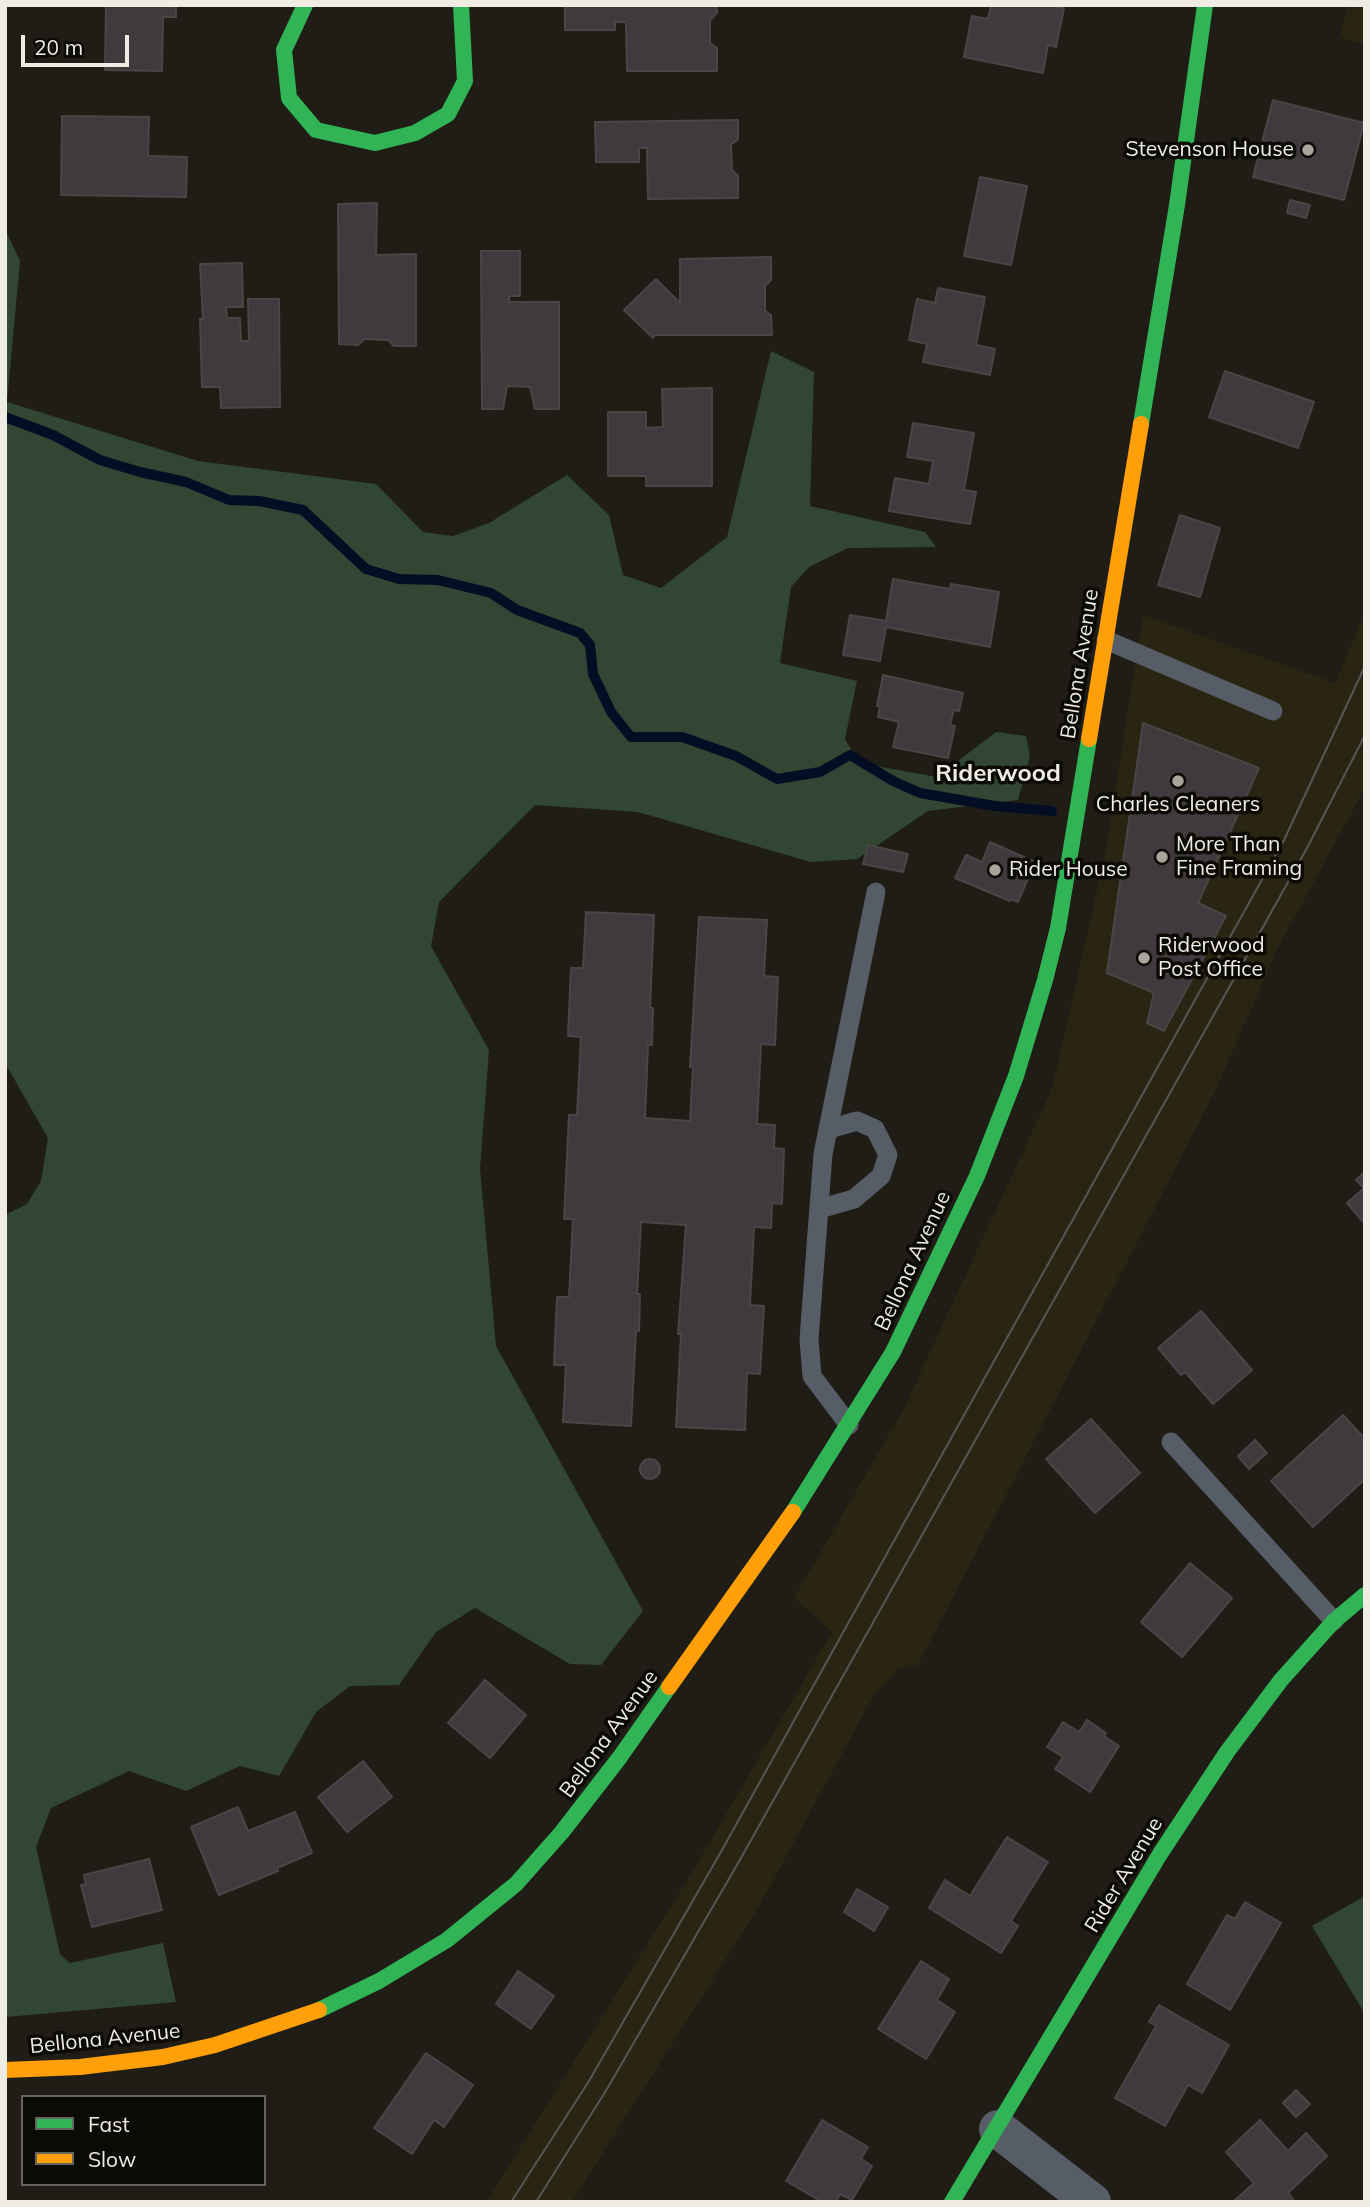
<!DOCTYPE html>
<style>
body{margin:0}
#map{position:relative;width:1370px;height:2207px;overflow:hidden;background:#1f1d16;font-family:Mulish,sans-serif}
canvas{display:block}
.frame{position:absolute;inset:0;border:7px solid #eeece3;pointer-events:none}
.legend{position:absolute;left:21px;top:2095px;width:245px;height:91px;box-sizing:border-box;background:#0b0a05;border:2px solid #66645e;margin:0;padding:9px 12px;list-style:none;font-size:21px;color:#eeece3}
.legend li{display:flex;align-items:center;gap:14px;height:35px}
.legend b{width:35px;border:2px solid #66645e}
.scale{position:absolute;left:21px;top:35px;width:108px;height:32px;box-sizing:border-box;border:4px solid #eeece3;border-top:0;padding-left:9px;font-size:21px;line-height:24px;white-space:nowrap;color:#eeece3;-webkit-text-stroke:5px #0b0a05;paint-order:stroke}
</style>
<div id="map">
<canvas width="1370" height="2207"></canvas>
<div class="frame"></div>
<ul class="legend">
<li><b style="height:9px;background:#30b455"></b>Fast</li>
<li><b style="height:9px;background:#ff9f0a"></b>Slow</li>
</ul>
<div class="scale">20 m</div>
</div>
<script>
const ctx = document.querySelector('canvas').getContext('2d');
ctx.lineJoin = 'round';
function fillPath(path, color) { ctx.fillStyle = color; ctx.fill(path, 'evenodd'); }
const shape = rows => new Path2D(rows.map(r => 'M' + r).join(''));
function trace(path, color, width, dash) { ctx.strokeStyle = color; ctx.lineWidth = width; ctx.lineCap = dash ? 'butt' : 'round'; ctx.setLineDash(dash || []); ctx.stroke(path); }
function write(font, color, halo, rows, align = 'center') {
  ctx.font = font + ' Mulish,sans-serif'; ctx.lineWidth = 7; ctx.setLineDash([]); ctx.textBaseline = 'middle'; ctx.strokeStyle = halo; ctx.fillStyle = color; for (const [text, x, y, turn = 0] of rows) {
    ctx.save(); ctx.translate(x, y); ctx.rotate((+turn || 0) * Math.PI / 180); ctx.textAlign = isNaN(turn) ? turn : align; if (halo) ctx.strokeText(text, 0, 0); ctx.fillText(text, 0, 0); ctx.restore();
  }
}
fillPath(shape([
 [1348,5,1365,5,1365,46,1340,37],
 [1365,612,1365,788,1277,950,1215,1092,918,1665,898,1669,873,1697,760,1905,572,2202,486,2202,694,1869,832,1632,794,1598,903,1410,1052,1089,1105,855,1143,615,1335,683]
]), '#292512');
fillPath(shape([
 [5,229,20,261,7,402,198,461,376,484,423,532,453,536,489,523,567,475,609,515,623,575,661,588,727,537,771,351,814,372,810,506,925,532,936,547,848,548,809,567,791,587,780,663,857,681,845,739,859,763,937,777,996,732,1026,736,1030,756,1018,800,928,811,857,859,811,862,638,812,535,805,439,902,431,946,489,1050,480,1169,496,1346,643,1611,601,1665,570,1664,475,1608,436,1632,399,1685,350,1686,316,1712,279,1776,240,1766,186,1791,129,1771,51,1808,36,1847,60,1954,70,1963,163,1943,176,2002,5,2017,5,1215,27,1204,41,1181,48,1138,5,1063],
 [1365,1896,1365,2014,1312,1926]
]), '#314733');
trace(shape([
 [5,417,53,435,100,460,140,472,186,482,229,500,259,501,303,510,366,569,399,579,438,580,491,593,517,610,580,633,590,645,593,674,611,712,631,737,682,737,736,756,777,779,820,772,850,755,893,781,920,793,995,806,1052,811]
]), '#030e24', 10);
const building = shape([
 [106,5,176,5,176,17,163,17,162,71,105,70,106,5],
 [565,5,717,5,717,13,710,20,710,43,717,48,717,71,627,71,626,22,615,22,615,30,565,30,565,5],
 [991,5,1051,5,1064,8,1056,47,1048,45,1043,73,964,57,972,16,988,19,991,5],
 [1273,100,1364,123,1344,200,1253,177,1273,100],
 [62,116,149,117,148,156,187,157,186,197,61,195,62,116],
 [738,120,738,139,731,145,732,170,738,176,738,198,648,199,647,148,639,148,639,162,596,162,595,122,738,120],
 [980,177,1027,186,1011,265,964,256,980,177],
 [1290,200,1310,205,1306,218,1287,213,1290,200],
 [377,203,376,255,416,254,416,346,394,346,388,340,364,339,358,345,339,344,338,204,377,203],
 [481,251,520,251,520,296,509,296,509,302,559,302,559,409,535,409,530,387,507,386,503,409,482,409,481,251],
 [771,257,771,280,765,286,765,311,771,315,772,335,655,335,653,338,624,310,656,279,680,303,680,259,771,257],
 [242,263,243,307,226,307,227,318,240,318,241,341,249,341,248,299,279,299,280,407,221,408,220,387,202,387,200,319,203,319,200,264,242,263],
 [938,288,985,297,976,345,995,349,990,375,923,362,927,344,909,340,917,299,935,303,938,288],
 [1225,371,1314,402,1298,448,1209,417,1225,371],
 [712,388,712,486,646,486,646,476,608,476,608,412,646,412,646,428,663,427,662,389,712,388],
 [913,423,974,433,964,490,976,492,970,524,889,511,895,478,929,484,933,461,907,457,913,423],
 [1180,515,1220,528,1200,597,1158,585,1180,515],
 [893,579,950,589,951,584,999,592,990,647,886,627,880,661,843,655,850,615,886,621,893,579],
 [883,675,963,693,959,711,954,710,950,725,955,726,948,758,893,747,899,722,878,717,880,706,877,706,883,675],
 [1143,723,1259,768,1198,903,1226,916,1164,1031,1147,1023,1154,993,1107,973,1143,723],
 [990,842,1035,862,1018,902,1011,899,1010,901,955,878,966,855,982,862,990,842],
 [868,845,908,854,903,872,863,864,868,845],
 [586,912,654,915,650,1008,653,1008,652,1045,648,1045,645,1118,690,1121,693,1067,690,1067,699,917,767,920,764,976,778,977,775,1045,761,1044,757,1124,775,1125,774,1148,784,1149,782,1204,772,1203,771,1228,754,1227,750,1305,764,1306,760,1374,747,1373,745,1430,676,1427,681,1334,678,1334,686,1225,641,1222,637,1294,640,1294,639,1331,636,1331,631,1426,563,1422,566,1365,554,1365,557,1297,569,1297,573,1219,564,1219,569,1115,577,1115,581,1037,568,1036,571,968,583,968,586,912],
 [1365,1172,1365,1224,1347,1203,1364,1188,1356,1180,1365,1172],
 [1201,1311,1252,1370,1213,1404,1185,1372,1181,1375,1158,1348,1201,1311],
 [1343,1415,1365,1439,1365,1479,1313,1527,1271,1481,1343,1415],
 [1091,1419,1140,1473,1095,1513,1046,1459,1091,1419],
 [1255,1440,1267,1453,1249,1469,1238,1456,1255,1440],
 '640 1469a10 10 0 1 1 20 0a10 10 0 1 1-20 0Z',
 [1190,1563,1232,1598,1182,1657,1141,1622,1190,1563],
 [485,1680,526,1715,490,1758,448,1723,485,1680],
 [1087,1720,1106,1733,1104,1736,1119,1746,1090,1792,1055,1769,1063,1757,1047,1747,1063,1722,1079,1732,1087,1720],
 [363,1761,392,1797,347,1832,318,1797,363,1761],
 [238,1807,248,1831,295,1812,312,1853,277,1868,278,1871,219,1895,191,1827,238,1807],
 [1007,1837,1048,1862,1011,1921,1018,1926,1001,1953,929,1908,945,1880,970,1896,1007,1837],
 [149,1859,162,1910,92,1927,81,1885,86,1884,84,1875,149,1859],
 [857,1889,888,1907,874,1931,844,1912,857,1889],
 [1245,1902,1281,1923,1230,2010,1187,1984,1227,1915,1235,1919,1245,1902],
 [921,1961,949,1979,937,2000,955,2012,926,2059,878,2029,921,1961],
 [518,1971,554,1996,531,2029,496,2004,518,1971],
 [1159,2005,1229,2045,1202,2093,1188,2085,1165,2126,1115,2098,1156,2026,1149,2022,1159,2005],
 [426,2053,473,2085,444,2127,434,2120,412,2154,374,2128,426,2053],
 [1296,2090,1310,2104,1296,2117,1283,2103,1296,2090],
 [822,2120,868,2147,861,2159,872,2166,852,2200,840,2194,836,2202,822,2202,786,2181,822,2120],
 [1260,2120,1288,2151,1306,2133,1327,2156,1288,2193,1295,2202,1234,2201,1254,2183,1226,2152,1260,2120]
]);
fillPath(building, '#3f3a3e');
trace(building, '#494646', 2);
trace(shape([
 [1106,640,1273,711],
 [819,1209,854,1199,881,1176,888,1155,875,1129,857,1121,829,1129],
 [849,1425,812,1376,809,1339,823,1154,876,892],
 [1171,1442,1334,1621]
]), '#565d66', 19);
trace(shape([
 [998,2129,1092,2202]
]), '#565d66', 38);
trace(shape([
 [305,5,284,50,289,98,316,130,375,143,415,133,448,114,465,81,461,5],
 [1141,424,1177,205,1205,5],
 [793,1512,893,1352,977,1176,1016,1076,1045,980,1058,928,1089,739],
 [319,2010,379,1981,447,1940,516,1884,562,1832,620,1757,669,1687],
 [952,2202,1160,1854,1227,1752,1281,1680,1334,1621,1365,1595]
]), '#30b455', 16);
trace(shape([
 [1089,739,1141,424],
 [669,1687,793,1512],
 [5,2070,80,2067,163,2057,215,2045,319,2010]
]), '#ff9f0a', 16);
trace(shape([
 [511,2202,589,2081,722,1850,1205,982,1284,840,1365,666],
 [536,2202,607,2089,741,1858,1226,993,1307,848,1365,735]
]), '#555757', 2);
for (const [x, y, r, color] of [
 [1308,150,7,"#a6a49b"],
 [1178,781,7,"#a6a49b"],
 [1162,857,7,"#a6a49b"],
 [995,870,7,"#a6a49b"],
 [1144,958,7,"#a6a49b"]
]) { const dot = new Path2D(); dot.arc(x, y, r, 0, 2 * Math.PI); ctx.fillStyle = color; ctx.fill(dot); trace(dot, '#0b0a05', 2.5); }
write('21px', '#eeece3', '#0b0a05', [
 ["Stevenson House",1294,150,"right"],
 ["Charles Cleaners",1178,805,"center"],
 ["More Than",1176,845],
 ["Fine Framing",1176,869],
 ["Rider House",1009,870],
 ["Riderwood",1158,946],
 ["Post Office",1158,970]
], 'left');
write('21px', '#eeece3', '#0b0a05', [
 ["Bellona Avenue",1080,664,-81],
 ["Bellona Avenue",913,1261,-65],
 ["Bellona Avenue",609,1734,-54],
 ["Rider Avenue",1124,1875,-59],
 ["Bellona Avenue",105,2039,-6]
]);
write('bold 24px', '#eeece3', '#0b0a05', [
 ["Riderwood",998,774]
]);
</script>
